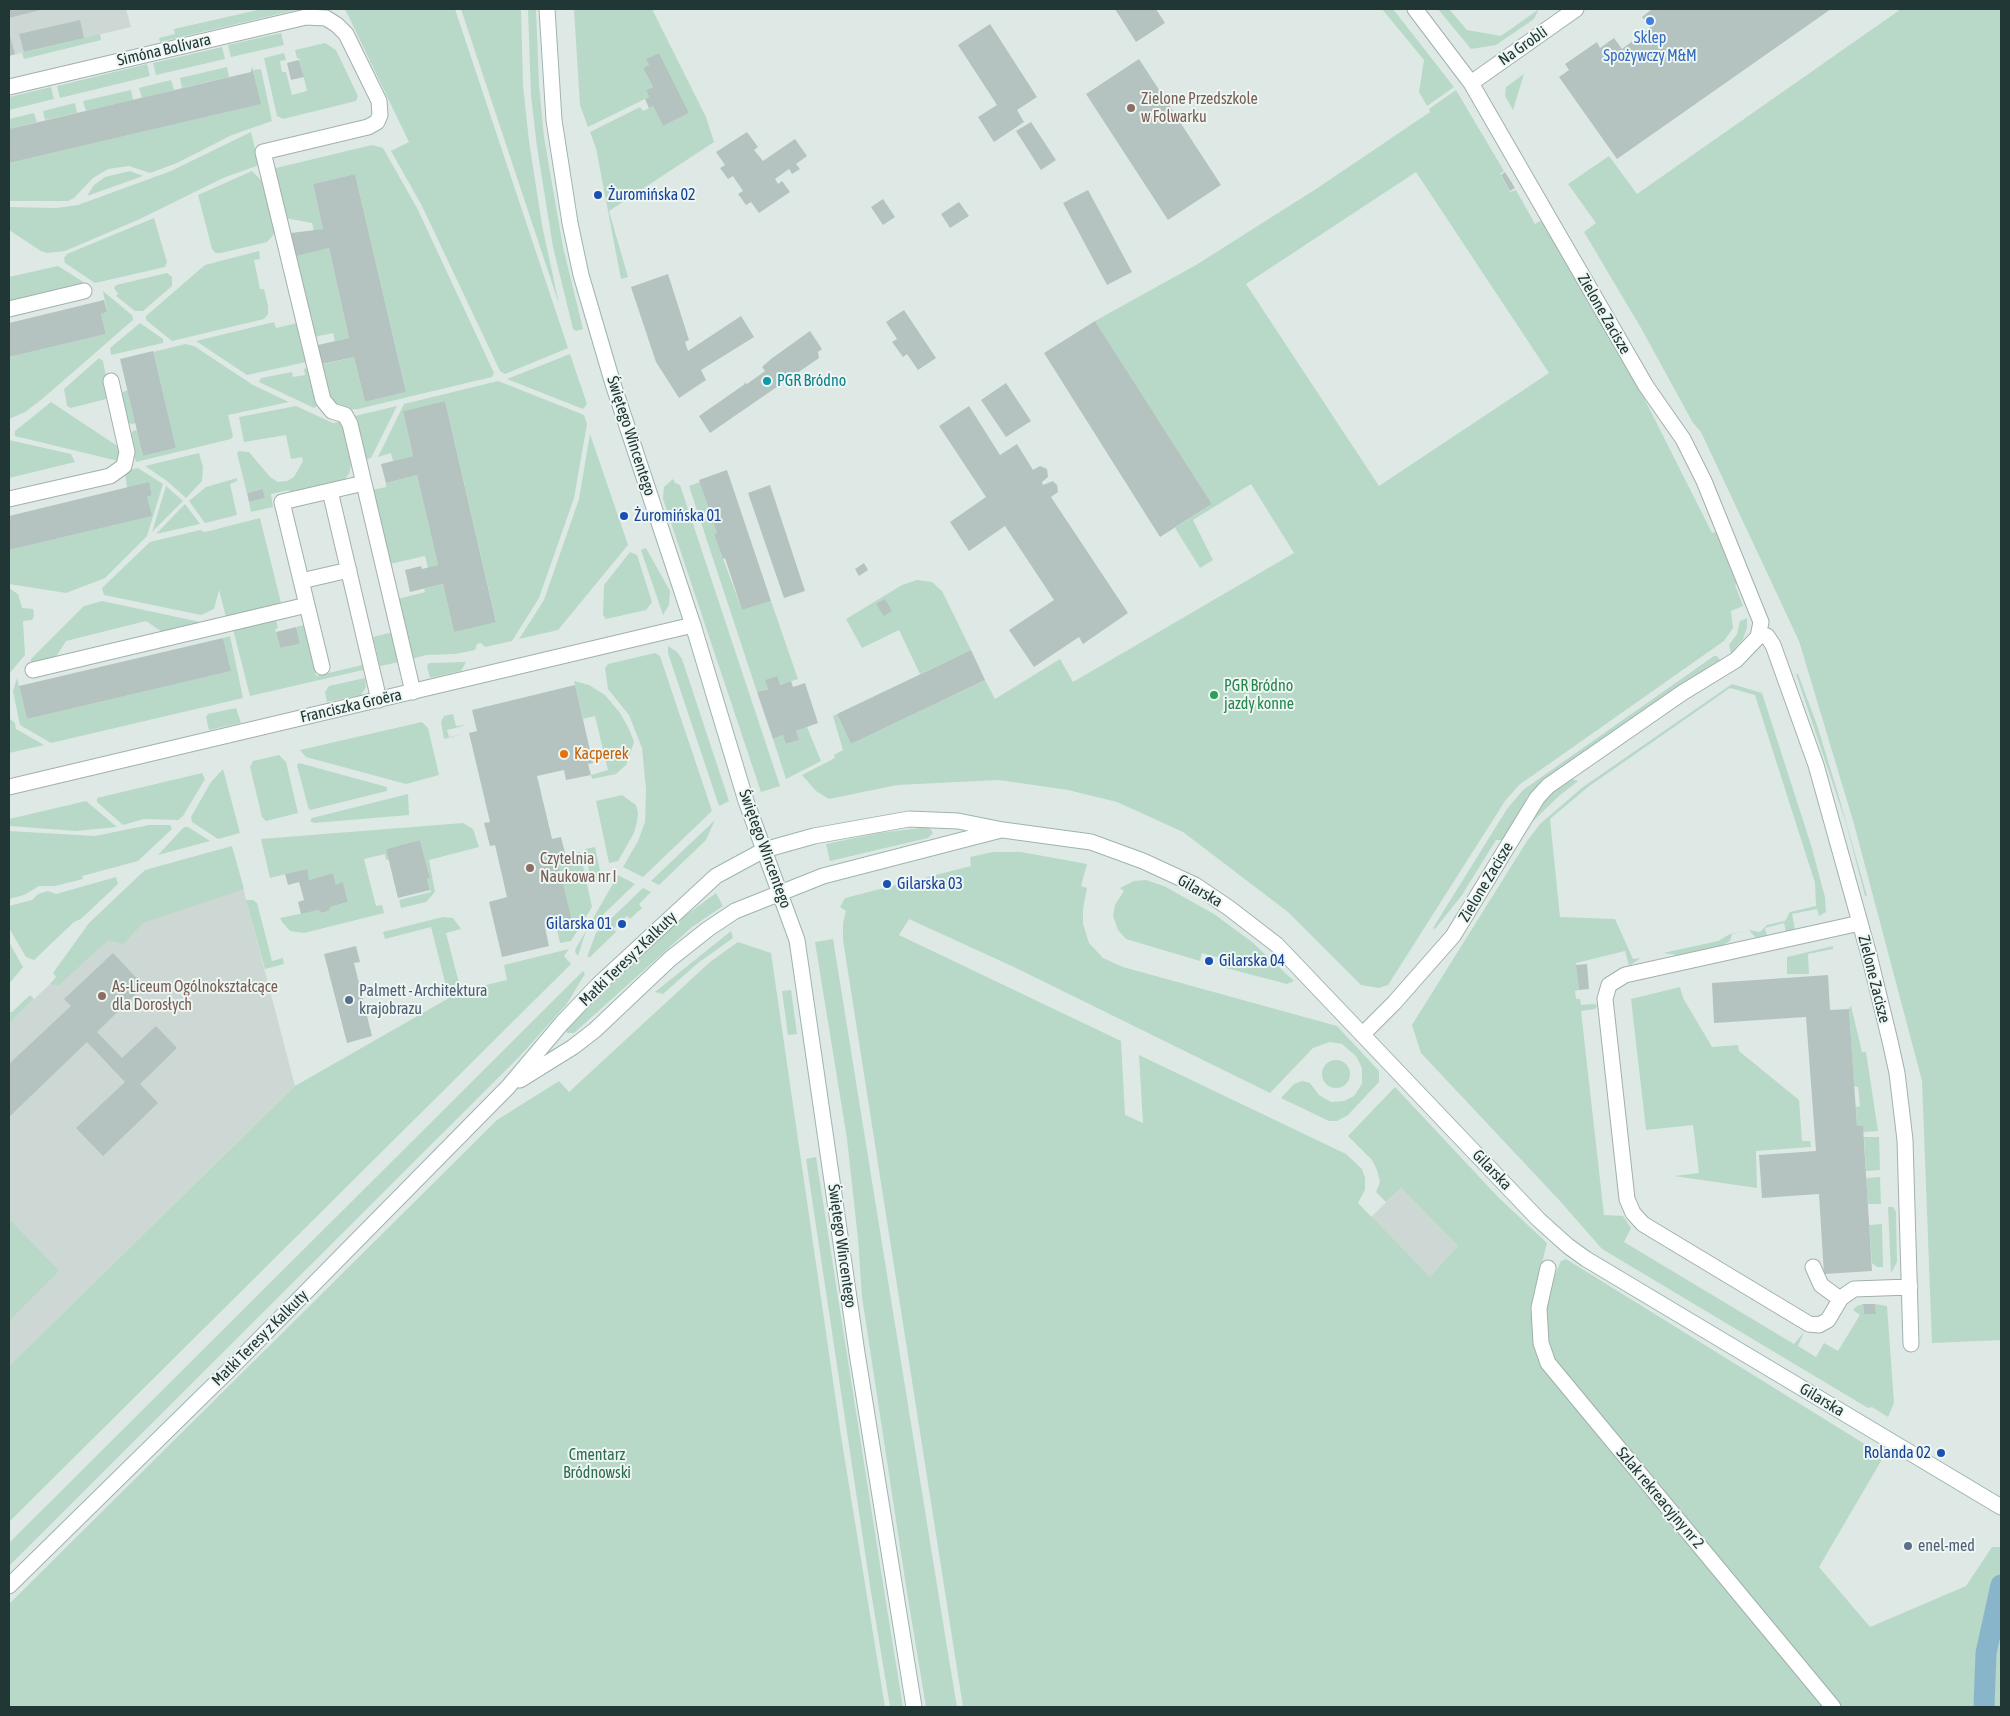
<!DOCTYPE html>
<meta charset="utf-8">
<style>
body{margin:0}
#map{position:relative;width:2010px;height:1716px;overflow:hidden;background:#dee9e6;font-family:"Asap Condensed",sans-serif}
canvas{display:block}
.frame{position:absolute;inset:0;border:10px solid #213735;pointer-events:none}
</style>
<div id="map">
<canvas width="2010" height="1716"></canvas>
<div class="frame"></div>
</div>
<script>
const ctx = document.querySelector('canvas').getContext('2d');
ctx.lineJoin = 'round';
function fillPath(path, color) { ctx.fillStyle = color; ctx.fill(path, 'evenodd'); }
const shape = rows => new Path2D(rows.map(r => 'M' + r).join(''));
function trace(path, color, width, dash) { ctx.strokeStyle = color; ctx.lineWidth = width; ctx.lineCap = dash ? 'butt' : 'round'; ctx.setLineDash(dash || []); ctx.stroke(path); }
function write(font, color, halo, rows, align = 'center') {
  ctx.font = font + ' "Asap Condensed",sans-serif'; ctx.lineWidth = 4; ctx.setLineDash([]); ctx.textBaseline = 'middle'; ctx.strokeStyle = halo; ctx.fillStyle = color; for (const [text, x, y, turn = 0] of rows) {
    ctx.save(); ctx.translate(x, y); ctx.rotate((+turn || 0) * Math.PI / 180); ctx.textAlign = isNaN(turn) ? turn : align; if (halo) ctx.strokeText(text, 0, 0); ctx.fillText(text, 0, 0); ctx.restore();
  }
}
fillPath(shape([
 [9,9,126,9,131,27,9,56],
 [241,880,295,1086,9,1366,9,1023,132,906],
 [1401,1188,1458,1246,1430,1278,1370,1218]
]), '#cdd8d5');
fillPath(shape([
 [262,9,300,9,160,42,159,38,175,34,174,29],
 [345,9,455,9,568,348,505,374,500,371,422,206,391,151,409,142],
 [461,9,521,9,523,85,529,141,542,225,559,304],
 [528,9,536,9,539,85,544,137,563,247,583,329,576,331,573,329,553,247,537,147,531,96],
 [574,9,652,9,706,117,714,142,609,211,628,277,621,279,596,148,590,132,640,107,643,111,653,106,663,126,689,113,659,53,647,59,649,65,643,68,653,87,646,90,649,97,588,127,580,105],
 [1382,9,1393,9,1454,87,1427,106,1419,92,1424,60],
 [1438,9,1449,9,1467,30,1501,36,1539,9,1534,19,1496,45,1471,49],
 [1901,9,2001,9,2001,1340,1932,1343,1922,1081,1854,824,1799,641,1701,432,1693,423,1641,328,1584,232,1596,223,1568,184,1609,156,1637,194],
 [281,33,284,45,231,57,228,45],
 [100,34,101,40,24,59,22,53],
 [325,43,336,50,358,96,356,101,283,119,277,116,264,58,284,53,286,60,280,61,282,72,286,72,292,95,307,91,299,58,297,58,295,50],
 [222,47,225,59,156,75,153,63],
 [147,64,150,76,60,98,57,86],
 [227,67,229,77,182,88,180,78],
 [261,69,272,121,232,135,177,163,150,173,129,166,108,169,93,178,74,198,68,201,9,201,9,163,260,104,253,70],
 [1524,74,1513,110,1505,96,1506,87],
 [171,80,174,90,142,98,139,88],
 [51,87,54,99,9,110,9,97],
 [131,90,133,100,86,111,83,101],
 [1456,90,1504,171,1500,174,1510,192,1516,190,1535,224,1542,220,1640,390,1712,533,1718,531,1739,583,1735,585,1743,606,1731,611,1733,628,1724,641,1519,785,1505,801,1388,985,1379,988,1361,985,1288,912,1183,832,1117,802,1068,790,999,780,897,785,829,799,816,791,802,775,835,758,834,755,843,750,833,716,837,714,851,744,985,680,995,699,1060,659,1073,682,1294,553,1251,484,1193,520,1213,560,1200,568,1175,528,1212,504,1095,321,1196,265,1316,189,1430,112,1429,109],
 [1416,172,1549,373,1379,486,1246,284],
 [75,103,77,113,45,120,43,111],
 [34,113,37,122,9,129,9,119],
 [251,132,259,165,223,178,140,219,65,251,47,253,41,251,9,230,9,207,56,208,78,205,171,171],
 [372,145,383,148,417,208,494,373,492,377,358,409,347,410,340,407,328,395,320,365,354,357,365,402,406,392,355,174,313,184,323,229,314,231,312,223,285,218,274,171,276,168],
 [130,171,143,176,87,196,94,185,105,177],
 [252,171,263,182,275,233,267,242,221,253,215,253,212,249,198,195],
 [154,218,167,262,165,267,95,283,65,263,64,258,67,254],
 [329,248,349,338,335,341,333,333,314,337,294,256],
 [259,251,260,259,254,260,260,289,264,289,268,306,268,314,264,319,172,341,146,320,146,316,205,265],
 [58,266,88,285,9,304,9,277],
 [167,273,172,277,172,286,143,311,135,311,116,296,118,294,114,288,116,285],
 [103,291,132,315,133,320,41,400,25,412,9,419,9,357,106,334,101,314,107,312],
 [274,322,276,328,297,323,306,362,247,375,196,341],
 [140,323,163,339,163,343,111,355,110,348],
 [185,344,194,346,253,385,289,402,228,415,233,436,231,439,136,462,129,437,133,431,137,430,143,456,176,448,153,352],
 [570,354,587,404,583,409,507,379],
 [99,358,103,361,110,398,71,408,67,406,64,389],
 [308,368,317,406,314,408,259,382,261,378,292,372,293,377,305,375,304,369],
 [498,381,584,415,587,424,574,498,539,598,512,641,485,647,481,643,477,644,475,650,456,654,426,655,412,659,398,599,425,592,424,589,443,584,454,632,496,621,445,401,403,411,413,456,393,461,391,453,378,457,404,404],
 [128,390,136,423,133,424,127,423,121,393],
 [51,402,119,447,118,461,15,436,15,431],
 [296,406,333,423,343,421,352,460,349,474,343,481,290,493,289,490,271,494,273,507,251,512,249,502,265,498,263,489,247,493,237,453,239,451,249,452,270,477,278,482,287,481,294,477,303,461,302,457,291,459,286,435,244,442,239,417],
 [397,406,371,458,365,460,355,416],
 [590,434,628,545,558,630,519,639,544,600,579,499],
 [9,440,71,454,75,462,9,478],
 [199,453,203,467,202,481,186,498,167,481,145,466],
 [138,468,163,484,147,536,105,578,66,593,9,584,9,550,151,516,147,497,152,495,149,483,127,488,125,474,128,470],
 [417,475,438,565,428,568,425,556,390,564,372,490,386,487,386,483],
 [237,478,237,481,230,484,237,515,205,523,189,501,206,487],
 [673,479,675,483,680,485,780,786,761,792,663,499,664,487],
 [700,482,717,533,714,534,742,610,771,601,798,679,757,692,689,486],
 [166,486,183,501,152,532],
 [185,504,200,524,156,534],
 [260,518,281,603,226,617,219,590,214,609,201,615,104,595,102,588,150,542,200,530,205,532],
 [646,548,670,591,669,605,663,615,641,550],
 [630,552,637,555,652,602,646,610,606,619,603,615,604,585],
 [917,580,932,582,942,591,971,650,920,674,899,630,862,648,846,619,902,585],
 [9,588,18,594,22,608,33,609,34,616,32,620,23,621,25,655,9,674],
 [102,601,200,622,201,625,165,634,146,621,66,641,54,660,31,664,31,659,84,606],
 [1747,618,1747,628,1743,639,1731,653,1729,645,1737,634,1740,621],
 [276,619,278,628,275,629,280,648,300,644,296,627,304,625,316,676,362,665,363,670,250,696,233,629],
 [393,632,399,662,380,666,373,637],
 [230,636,243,698,51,743,20,725,13,691,17,678,27,719,230,671,223,638],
 [668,646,677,652,682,659,729,801,719,806,668,653],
 [655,653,660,656,712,811,643,877,623,867,638,841,645,822,646,789,642,748,629,715,608,689,605,668,608,664],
 [1714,656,1717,656,1720,660,1532,792,1526,798,1529,802,1503,840,1496,840,1462,895,1435,929,1433,928,1507,809,1523,790],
 [466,662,461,671,430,678,427,666,429,663],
 [1796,674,1798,674,1817,725,1839,797,1867,896,1865,896,1846,823],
 [365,678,366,687,361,695,327,702,325,692,329,686],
 [574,681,589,685,605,695,620,713,629,729,634,742,626,765,616,774,592,779,591,775,608,770,595,716,583,719],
 [1732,684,1762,693,1811,845,1825,897,1826,912,1819,916,1817,909,1792,914,1795,930,1786,932,1784,923,1765,928,1767,936,1755,937,1749,930,1732,934,1730,941,1723,945,1677,955,1663,953,1718,941,1730,934,1749,930,1760,932,1767,925,1785,921,1790,912,1816,906,1815,883,1755,695,1730,688,1588,787,1550,819,1560,917,1615,919,1633,959,1641,958,1629,966,1625,951,1576,963,1579,990,1575,991,1576,999,1580,999,1581,1005,1595,1004,1597,1006,1595,1009,1581,1011,1604,1215,1623,1216,1631,1228,1624,1242,1794,1344,1804,1332,1798,1346,1816,1357,1824,1343,1838,1351,1860,1315,1853,1310,1857,1306,1863,1304,1864,1314,1876,1314,1875,1304,1887,1306,1894,1403,1888,1417,1872,1407,1868,1408,1602,1249,1560,1201,1421,1053,1412,1025,1527,841,1540,824,1583,787],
 [236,708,241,723,209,730,206,717,208,714],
 [453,714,456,726,467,725,447,730,449,737,464,734,444,739,441,722,444,716],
 [9,718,15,723,16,729,44,745,9,753],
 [422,722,428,728,439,775,406,784,306,757,300,750],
 [807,727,821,761,786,779,773,739,783,735,787,744,798,740,796,731],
 [279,755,286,762,298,813,266,821,262,817,250,767,253,761],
 [299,763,387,787,387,791,310,810,308,807,297,765],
 [223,769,240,833,218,839,192,822,191,817,211,782],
 [202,773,205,779,183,816,178,820,144,819,123,825,97,802,97,798],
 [1569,778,1578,781,1559,796,1526,828,1550,794],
 [408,794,409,815,314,823,310,821,312,818],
 [622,795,636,805,638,813,637,822,634,833,618,861,609,863,596,801],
 [86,801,117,827,76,831,10,826,9,819],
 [715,820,706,840,659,885,651,881],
 [463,823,473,829,479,847,429,860,435,892,426,902,401,908,399,900,431,892,427,879,430,878,420,840,386,849,389,859,386,860,385,854,364,859,376,906,382,905,384,913,304,933,290,931,282,922,280,918,318,910,321,913,329,911,330,907,348,902,343,883,336,885,333,873,309,880,306,869,270,878,261,839],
 [149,825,170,825,172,829,138,861,82,876,83,879,55,886,39,886,24,895,9,899,9,831,95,836],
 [184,827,188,827,210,841,158,855],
 [929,827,933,833,928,838,830,861,826,844,879,833],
 [232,846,244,889,143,923,123,944,108,940,59,985,50,984,56,977,53,973,89,923,145,870],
 [595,847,602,880,591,882,585,849],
 [580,852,592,907,571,941,560,943,556,925,571,921,556,855,565,853,566,856],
 [993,852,1021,852,1087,864,1081,886,1087,888,1083,909,1083,924,1089,943,1103,958,1123,967,1337,1026,1379,1071,1379,1082,1348,1115,1337,1121,1329,1121,1281,1098,1294,1084,1302,1081,1310,1083,1319,1095,1331,1102,1344,1101,1354,1096,1362,1084,1362,1068,1356,1056,1342,1044,1330,1042,1313,1048,1270,1093,1016,968,909,919,899,935,1121,1041,1125,1115,1143,1123,1139,1055,1346,1154,1362,1169,1365,1178,1365,1190,1358,1203,1430,1277,1458,1246,1401,1188,1386,1202,1376,1192,1380,1182,1377,1170,1372,1160,1348,1136,1395,1087,1499,1198,1547,1243,1534,1295,1537,1343,1827,1707,963,1707,843,940,843,923,846,911,840,907,845,898,971,866,970,857],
 [618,875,635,884,586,931,578,956,575,952,576,948],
 [116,877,118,884,81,919,74,922,34,960,26,957,9,928,9,906,32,900,38,894,48,891,56,894],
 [1146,880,1164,886,1214,914,1252,942,1294,981,1287,984,1222,967,1223,959,1202,953,1200,961,1126,939,1118,930,1113,916,1115,905,1124,891,1120,888,1134,881],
 [643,888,651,892,639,904,642,908,630,919,627,916,613,929,616,932,590,957,587,957,596,933],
 [716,893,723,906,692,927,574,1033,567,1033,566,1028,661,936,682,918],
 [246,900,253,900,257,903,272,961,283,958,284,964,265,969],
 [443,917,453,918,461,929,446,933,461,991,507,980,504,965,569,949,564,956,571,964,9,1522,9,1366,295,1086,449,998,431,927,385,939,383,932],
 [731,931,733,938,698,963,663,994,655,992],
 [833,939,946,1641,957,1707,926,1707,906,1586,862,1297,858,1239,847,1139,815,942],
 [9,942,23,967,9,984],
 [738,942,771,953,841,1436,885,1707,9,1707,9,1604,497,1120,559,1081,569,1092,710,962],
 [1833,946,1833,949,1808,954,1809,974,1787,974,1787,957],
 [583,971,585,974,566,1005,519,1057,9,1566,9,1543],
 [1680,987,1683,998,1712,1047,1738,1045,1739,1051,1799,1100,1802,1141,1810,1141,1811,1147,1756,1151,1757,1188,1674,1176,1699,1173,1693,1125,1646,1130,1631,999],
 [791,990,797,1034,788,1035,782,991],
 [30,995,34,999,9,1023,9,1012,12,1012],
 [1851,1006,1862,1052,1866,1052,1878,1131,1863,1132,1857,1126,1856,1107,1860,1106,1858,1087,1854,1086,1849,1008],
 '1322 1074a14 14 0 1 1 28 0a14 14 0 1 1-28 0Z',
 [1864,1137,1879,1137,1880,1170,1866,1171],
 [816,1157,884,1590,903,1707,890,1707,871,1592,806,1159],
 [1880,1177,1881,1204,1868,1204,1866,1178],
 [1888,1207,1893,1207,1896,1212,1897,1262,1891,1273],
 [9,1219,59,1271,9,1321],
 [1882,1224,1883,1267,1877,1267,1872,1263,1869,1225],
 [1566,1259,1884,1456,1819,1567,1870,1627,1966,1586,1992,1547,2001,1547,2001,1707,1840,1707,1550,1356,1544,1316,1549,1288,1561,1261]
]), '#b8d9c7');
trace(shape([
 [1984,1707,1986,1653,2001,1585]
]), '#89b5cb', 21);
fillPath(shape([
 [9,9,44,9,9,18],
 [1115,9,1156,9,1165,23,1136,42],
 [1652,9,1831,9,1617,159,1559,77,1569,70,1565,64,1597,42,1600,48,1614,38,1622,49,1650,28,1642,17],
 [80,20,84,38,24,52,19,34],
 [990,24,1037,97,1017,110,1024,122,994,142,978,117,997,105,958,45],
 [10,36,15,54,9,56,9,37],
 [659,53,689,113,663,126,653,106,649,108,645,99,649,97,646,90,653,87,643,68,649,65,646,59],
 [1139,59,1221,185,1168,220,1086,94],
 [299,60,304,77,291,80,287,63],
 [252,67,261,104,9,163,9,129,251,72],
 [1031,122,1056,160,1041,170,1016,131],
 [747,132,758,147,754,150,763,161,795,139,807,156,796,164,800,169,792,174,789,169,775,179,778,184,782,181,790,192,759,213,751,202,746,205,738,194,743,191,733,176,728,179,720,168,725,165,716,152],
 [1505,172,1515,188,1510,191,1501,175],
 [355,174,406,392,365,402,354,357,322,364,318,345,349,338,329,248,296,256,291,233,323,229,313,184],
 [1088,190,1132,272,1107,285,1063,203],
 [883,199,895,217,883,225,871,207],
 [959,202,969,216,950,228,941,214],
 [668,274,689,340,685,342,688,351,741,316,754,337,701,370,706,380,679,398,656,362,631,287],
 [104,300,107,312,101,314,106,334,9,357,9,323],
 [904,310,936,358,918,370,907,354,903,357,892,342,897,339,886,322],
 [1095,321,1212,504,1160,537,1044,353],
 [810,331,822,349,818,352,819,358,710,433,699,416,745,384,744,382,747,384,765,371,762,367,771,359],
 [153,351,176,448,143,456,120,359],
 [1006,383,1031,421,1006,437,981,400],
 [445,401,496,622,454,632,443,584,410,592,405,570,421,566,422,569,438,565,417,475,386,483,381,464,413,456,403,411],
 [969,406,1000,455,1017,444,1033,470,1040,466,1047,469,1048,477,1042,482,1043,485,1053,481,1057,485,1058,492,1051,497,1128,613,1083,644,1079,637,1034,667,1009,630,1054,600,1005,526,969,551,950,522,986,497,939,426],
 [727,470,771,601,742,610,725,558,723,559,714,534,717,533,699,480],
 [149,482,152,495,147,497,152,516,9,550,9,516],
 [770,485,805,591,784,598,748,493],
 [263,489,265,498,249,502,247,493],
 [864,563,868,570,859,576,855,569],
 [885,599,892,611,884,616,876,604],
 [296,627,300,644,280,648,276,632],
 [223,638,231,671,27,719,19,686],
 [971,650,985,680,851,744,837,714],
 [777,676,780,685,791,681,793,687,805,683,818,723,796,731,799,740,786,744,783,735,773,739,757,692,768,689,765,680],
 [575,685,593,763,588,764,591,775,566,780,564,770,537,776,552,839,561,837,565,853,556,855,572,921,545,927,549,946,502,957,489,902,507,897,495,845,490,846,484,823,490,822,469,733,477,731,472,710],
 [420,840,430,878,427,879,430,890,398,898,386,849],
 [307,869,309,880,333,873,336,885,343,882,348,902,330,907,329,911,321,913,318,910,301,914,298,902,304,900,299,882,288,885,285,874],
 [356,946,360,962,354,963,372,1036,347,1043,324,954],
 [113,953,144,986,97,1032,122,1058,156,1026,177,1048,140,1084,158,1103,103,1156,76,1128,125,1082,87,1042,9,1117,9,1064,71,1006,64,999],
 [1587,964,1589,989,1579,990,1576,965],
 [1828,975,1830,1010,1849,1009,1857,1126,1863,1126,1872,1271,1824,1274,1819,1194,1762,1198,1759,1155,1816,1151,1806,1017,1714,1023,1712,983],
 [1863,1304,1875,1304,1876,1314,1864,1314]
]), '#b4c3bf');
const street = shape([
 [1471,83,1576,9],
 [9,87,306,17,326,18,337,25,346,34,379,101,380,115,377,122,368,127,263,152,323,400,332,411,345,415,350,424,413,692],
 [9,309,84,291],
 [330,491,379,700],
 [9,499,110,476,124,466,127,452,111,381],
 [301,581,349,570],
 [1760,634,1767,636,1773,645,1816,765,1869,955,1890,1041,1897,1073,1905,1140,1911,1344],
 [322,667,282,502,364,483],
 [33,670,307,605],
 [9,787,693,625],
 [1860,923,1625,975,1609,985,1605,999,1627,1199,1633,1213,1643,1224,1809,1324,1819,1325,1828,1320,1841,1298,1854,1289,1910,1287],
 [1363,1034,1394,1003,1453,936,1537,798,1548,786,1682,693,1736,660,1758,637,1761,622,1704,481,1683,439,1646,386,1471,83,1415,9],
 [1813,1267,1821,1285,1840,1299],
 [1548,1268,1539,1308,1541,1343,1548,1363,1833,1707]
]);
const secondary = shape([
 [547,9,554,120,570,223,581,275,613,384,693,625,746,801,797,940,857,1353,914,1707],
 [520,1080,573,1047,595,1030,670,959,708,929,735,911,823,876,1001,830],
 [9,1586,230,1369,508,1087,562,1023,599,984,716,876,764,850,814,836,909,819,958,821,1003,830,1091,842,1143,861,1195,885,1229,908,1277,945,1539,1220,1568,1246,1586,1259,2001,1507]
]);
trace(street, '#a2b0ad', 17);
trace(secondary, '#9eb4b0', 17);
trace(street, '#fff', 15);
trace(secondary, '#fff', 15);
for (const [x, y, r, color] of [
 [1650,21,5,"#3f7fe0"],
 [1131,108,5,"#8d6e63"],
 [598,195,5,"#1a4fb4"],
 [767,381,5,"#0f9aa8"],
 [624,516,5,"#1a4fb4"],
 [1214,695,5,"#2e9e5b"],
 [564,754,5,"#e8710a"],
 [530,868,5,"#8d6e63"],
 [887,884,5,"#1a4fb4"],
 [622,924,5,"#1a4fb4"],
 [1209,961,5,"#1a4fb4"],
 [102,996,5,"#8d6e63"],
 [349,1000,5,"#5c6f8a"],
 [1941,1453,5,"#1a4fb4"],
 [1908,1546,5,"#5c6f8a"]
]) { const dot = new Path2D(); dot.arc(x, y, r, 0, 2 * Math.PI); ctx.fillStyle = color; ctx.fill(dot); trace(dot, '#eef6f3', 2); }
write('16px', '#366cbe', '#eef6f3', [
 ["Sklep",1650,38],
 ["Spożywczy M&M",1650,56]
]);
write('16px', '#213735', '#eef6f3', [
 ["Na Grobli",1523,46,-35],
 ["Simóna Bolívara",164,50,-13],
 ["Zielone Zacisze",1604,314,60],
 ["Świętego Wincentego",631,436,72],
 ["Franciszka Groëra",351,706,-13],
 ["Świętego Wincentego",765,849,70],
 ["Zielone Zacisze",1486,882,-59],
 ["Gilarska",1200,891,30],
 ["Matki Teresy z Kalkuty",628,959,-44],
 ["Zielone Zacisze",1874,979,76],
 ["Gilarska",1492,1170,46],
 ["Świętego Wincentego",842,1246,82],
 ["Matki Teresy z Kalkuty",260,1338,-45],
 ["Gilarska",1822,1400,31],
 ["Szlak rekreacyjny nr 2",1660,1498,50]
]);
write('16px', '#785e54', '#eef6f3', [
 ["Zielone Przedszkole",1141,99],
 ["w Folwarku",1141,117],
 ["Czytelnia",540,859],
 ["Naukowa nr I",540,877],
 ["As-Liceum Ogólnokształcące",112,987],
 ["dla Dorosłych",112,1005]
], 'left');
write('16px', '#164399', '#eef6f3', [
 ["Żuromińska 02",608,195],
 ["Żuromińska 01",634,516],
 ["Gilarska 03",897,884],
 ["Gilarska 01",612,924,"right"],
 ["Gilarska 04",1219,961],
 ["Rolanda 02",1931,1453,"right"]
], 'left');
write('16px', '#0d838f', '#eef6f3', [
 ["PGR Bródno",777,381]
], 'left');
write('16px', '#27864d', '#eef6f3', [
 ["PGR Bródno",1224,686],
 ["jazdy konne",1224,704]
], 'left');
write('16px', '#c56008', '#eef6f3', [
 ["Kacperek",574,754]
], 'left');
write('16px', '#4e5e75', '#eef6f3', [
 ["Palmett - Architektura",359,991],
 ["krajobrazu",359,1009],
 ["enel-med",1918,1546]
], 'left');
write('16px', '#2e6c50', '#eef6f3', [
 ["Cmentarz",597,1455],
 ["Bródnowski",597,1473]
]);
</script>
